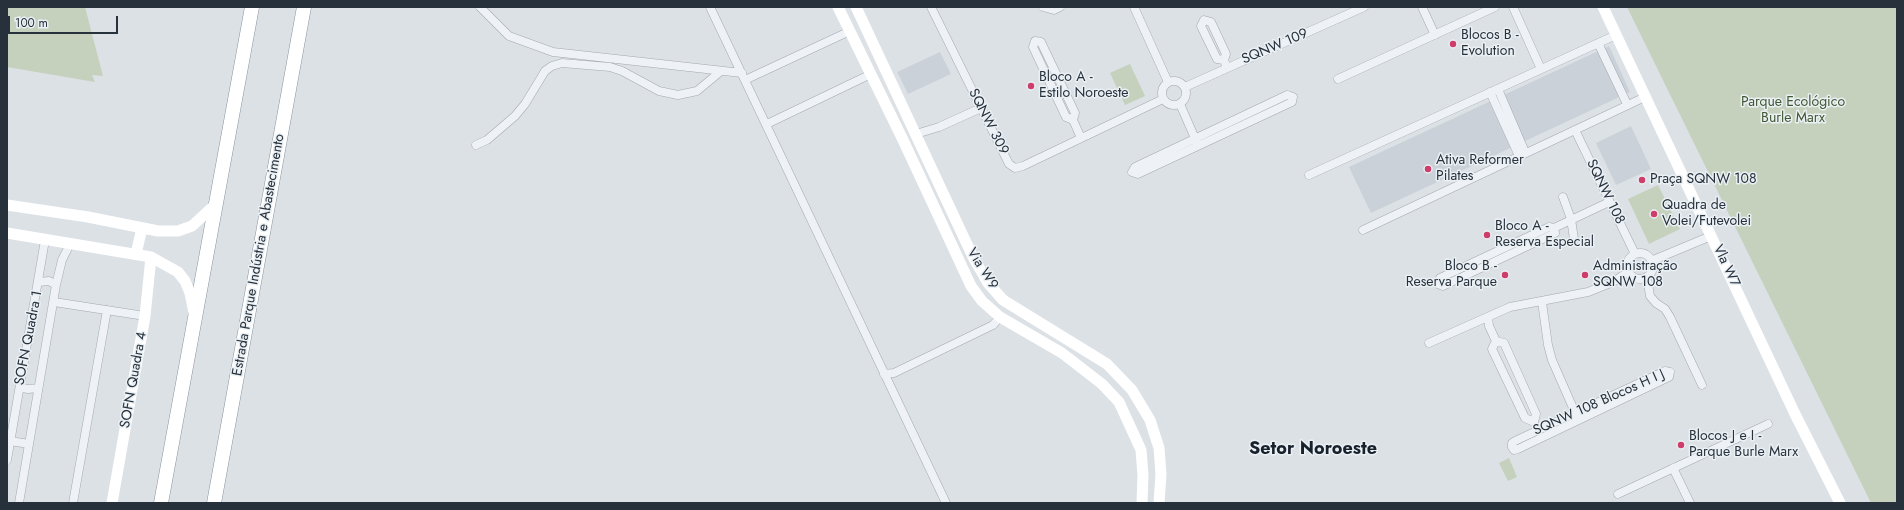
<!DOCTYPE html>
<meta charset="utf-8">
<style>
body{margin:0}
#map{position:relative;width:1904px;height:510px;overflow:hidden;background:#dce1e6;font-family:Jost,sans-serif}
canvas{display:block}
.frame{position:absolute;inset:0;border:8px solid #26313c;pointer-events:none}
.scale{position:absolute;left:8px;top:16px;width:110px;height:18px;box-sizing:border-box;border:2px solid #26313c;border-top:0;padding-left:5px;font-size:12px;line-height:14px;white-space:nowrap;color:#26313c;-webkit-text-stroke:3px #ebf0f4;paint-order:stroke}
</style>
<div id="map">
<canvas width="1904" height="510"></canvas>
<div class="frame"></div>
<div class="scale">100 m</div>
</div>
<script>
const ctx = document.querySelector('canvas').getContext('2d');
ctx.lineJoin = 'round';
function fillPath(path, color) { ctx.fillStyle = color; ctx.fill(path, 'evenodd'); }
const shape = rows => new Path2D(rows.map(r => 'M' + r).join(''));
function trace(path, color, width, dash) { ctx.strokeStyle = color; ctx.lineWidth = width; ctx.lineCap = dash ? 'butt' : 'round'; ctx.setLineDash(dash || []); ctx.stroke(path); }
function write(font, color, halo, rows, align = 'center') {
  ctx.font = font + ' Jost,sans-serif'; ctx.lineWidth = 3; ctx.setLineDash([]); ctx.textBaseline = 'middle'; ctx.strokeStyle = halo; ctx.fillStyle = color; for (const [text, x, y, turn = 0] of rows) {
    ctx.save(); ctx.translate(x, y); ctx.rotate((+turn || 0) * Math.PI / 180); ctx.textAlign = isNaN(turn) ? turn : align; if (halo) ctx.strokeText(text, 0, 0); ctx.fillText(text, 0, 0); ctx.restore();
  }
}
fillPath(shape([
 [1609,46,1630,92,1371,213,1349,167],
 [940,52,951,74,908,94,897,72],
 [1631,126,1651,169,1616,185,1596,143]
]), '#cad1d8');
fillPath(shape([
 [7,7,85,7,103,76,92,75,95,82,7,67],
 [1627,7,1897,7,1897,503,1871,503],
 [1130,64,1145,96,1125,105,1110,73],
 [1658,185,1680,229,1649,244,1628,199],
 [1509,458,1517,477,1508,481,1499,463]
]), '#c5d0bd');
const street = shape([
 [480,7,509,36,553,52,742,73],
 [710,7,946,503],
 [931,7,1009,164,1015,168,1023,166,1163,99],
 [1043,7,1054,10,1060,7],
 [1134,7,1168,82],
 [1422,7,1435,35],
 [1513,7,1541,69],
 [1598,43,1627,104],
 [1224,60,1217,59,1201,26,1204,20,1211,22,1226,54,1224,60,1227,68],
 [1338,79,1495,7],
 [745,80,850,31],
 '1162 93a12 12 0 1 1 24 0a12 12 0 1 1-24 0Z',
 [1185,87,1364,7],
 [1498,89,1525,152],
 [1490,92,1519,156],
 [1287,95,1293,97,1292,102,1138,174,1132,172,1135,167,1287,95],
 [1180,104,1197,143],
 [1073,120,1066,117,1033,47,1035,41,1041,42,1075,113,1073,120,1081,138],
 [767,124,871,74],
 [1575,130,1635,254],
 [916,134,939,127,981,108],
 [476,145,487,140,515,116,525,104,545,71,552,66,562,63,610,67,622,71,659,91,678,95,697,91,721,71],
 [1309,175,1616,35],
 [1563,197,1571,219,1574,239],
 [1549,227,1554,228,1555,233,1443,286,1438,284,1440,278,1549,227],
 [1554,228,1609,202],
 [1363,230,1645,97],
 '1627 266a13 13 0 1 1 26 0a13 13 0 1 1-26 0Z',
 [1651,261,1711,236],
 [1647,277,1650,296,1656,303,1665,309,1670,317,1702,385],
 [39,282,49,281,56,285],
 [54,302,145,316],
 [1542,302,1548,345,1552,360,1577,417],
 [1488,317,1489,326,1496,341],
 [1496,341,1504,343,1536,414,1534,422,1525,418,1492,349,1496,341],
 [1429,343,1510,307,1588,292,1613,282,1628,272],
 [1665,371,1670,372,1669,377,1518,449,1514,450,1512,447,1512,443,1515,441,1665,371],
 [884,374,894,373,993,325,1000,317],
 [20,385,23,388,28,389,38,388],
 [10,441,29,444],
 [7,460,45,240],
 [1673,468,1690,503],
 [1618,494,1768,424],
 [19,503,56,285,62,260,70,244],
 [73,503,107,310]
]);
const highway = shape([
 [161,503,252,7],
 [214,503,304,7]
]);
trace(street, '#a2a9b0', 9);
trace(highway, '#83919d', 15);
trace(street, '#eef1f5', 8);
trace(shape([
 [838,7,904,142,971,286,982,301,1000,317,1062,353,1102,384,1119,402,1141,450,1143,475,1142,503],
 [856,7,973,257,988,283,1003,300,1107,364,1132,390,1150,420,1159,448,1161,474,1159,503],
 [1603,7,1795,414,1840,503],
 [7,205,88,217,158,231,178,231,192,226,217,203],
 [7,233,151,257,178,272,185,281,190,293,194,313],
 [136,254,142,228],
 [112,503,145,316,151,257]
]), '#fff', 11);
trace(highway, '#fff', 14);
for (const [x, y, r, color] of [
 [1453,44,4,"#cd3f6a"],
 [1031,86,4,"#cd3f6a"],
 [1428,169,4,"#cd3f6a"],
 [1642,180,4,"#cd3f6a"],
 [1654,214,4,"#cd3f6a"],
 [1487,235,4,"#cd3f6a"],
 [1505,275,4,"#cd3f6a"],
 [1585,275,4,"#cd3f6a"],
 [1681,445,4,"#cd3f6a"]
]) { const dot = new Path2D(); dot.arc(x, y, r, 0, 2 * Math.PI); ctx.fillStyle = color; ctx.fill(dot); trace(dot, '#ebf0f4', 1.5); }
write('14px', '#26313c', '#ebf0f4', [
 ["Blocos B -",1461,36],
 ["Evolution",1461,52],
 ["Bloco A -",1039,78],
 ["Estilo Noroeste",1039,94],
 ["Ativa Reformer",1436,161],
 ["Pilates",1436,177],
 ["Praça SQNW 108",1650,180],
 ["Quadra de",1662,206],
 ["Volei/Futevolei",1662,222],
 ["Bloco A -",1495,227],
 ["Reserva Especial",1495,243],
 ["Bloco B -",1497,267,"right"],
 ["Reserva Parque",1497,283,"right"],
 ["Administração",1593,267],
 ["SQNW 108",1593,283],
 ["Blocos J e I -",1689,437],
 ["Parque Burle Marx",1689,453]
], 'left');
write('14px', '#26313c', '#ebf0f4', [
 ["SQNW 109",1275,47,-23],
 ["SQNW 309",988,122,63],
 ["SQNW 108",1605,192,64],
 ["Estrada Parque Indústria e Abastecimento",259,255,-80],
 ["Vla W7",1726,266,65],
 ["Via W9",982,269,58],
 ["SOFN Quadra 1",29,338,-79],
 ["SOFN Quadra 4",134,380,-80],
 ["SQNW 108 Blocos H I J",1599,403,-24]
]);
write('14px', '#405833', '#ebf0f4', [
 ["Parque Ecológico",1793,103],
 ["Burle Marx",1793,119]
]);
write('bold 18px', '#18222d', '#ebf0f4', [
 ["Setor Noroeste",1313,450]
]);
</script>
